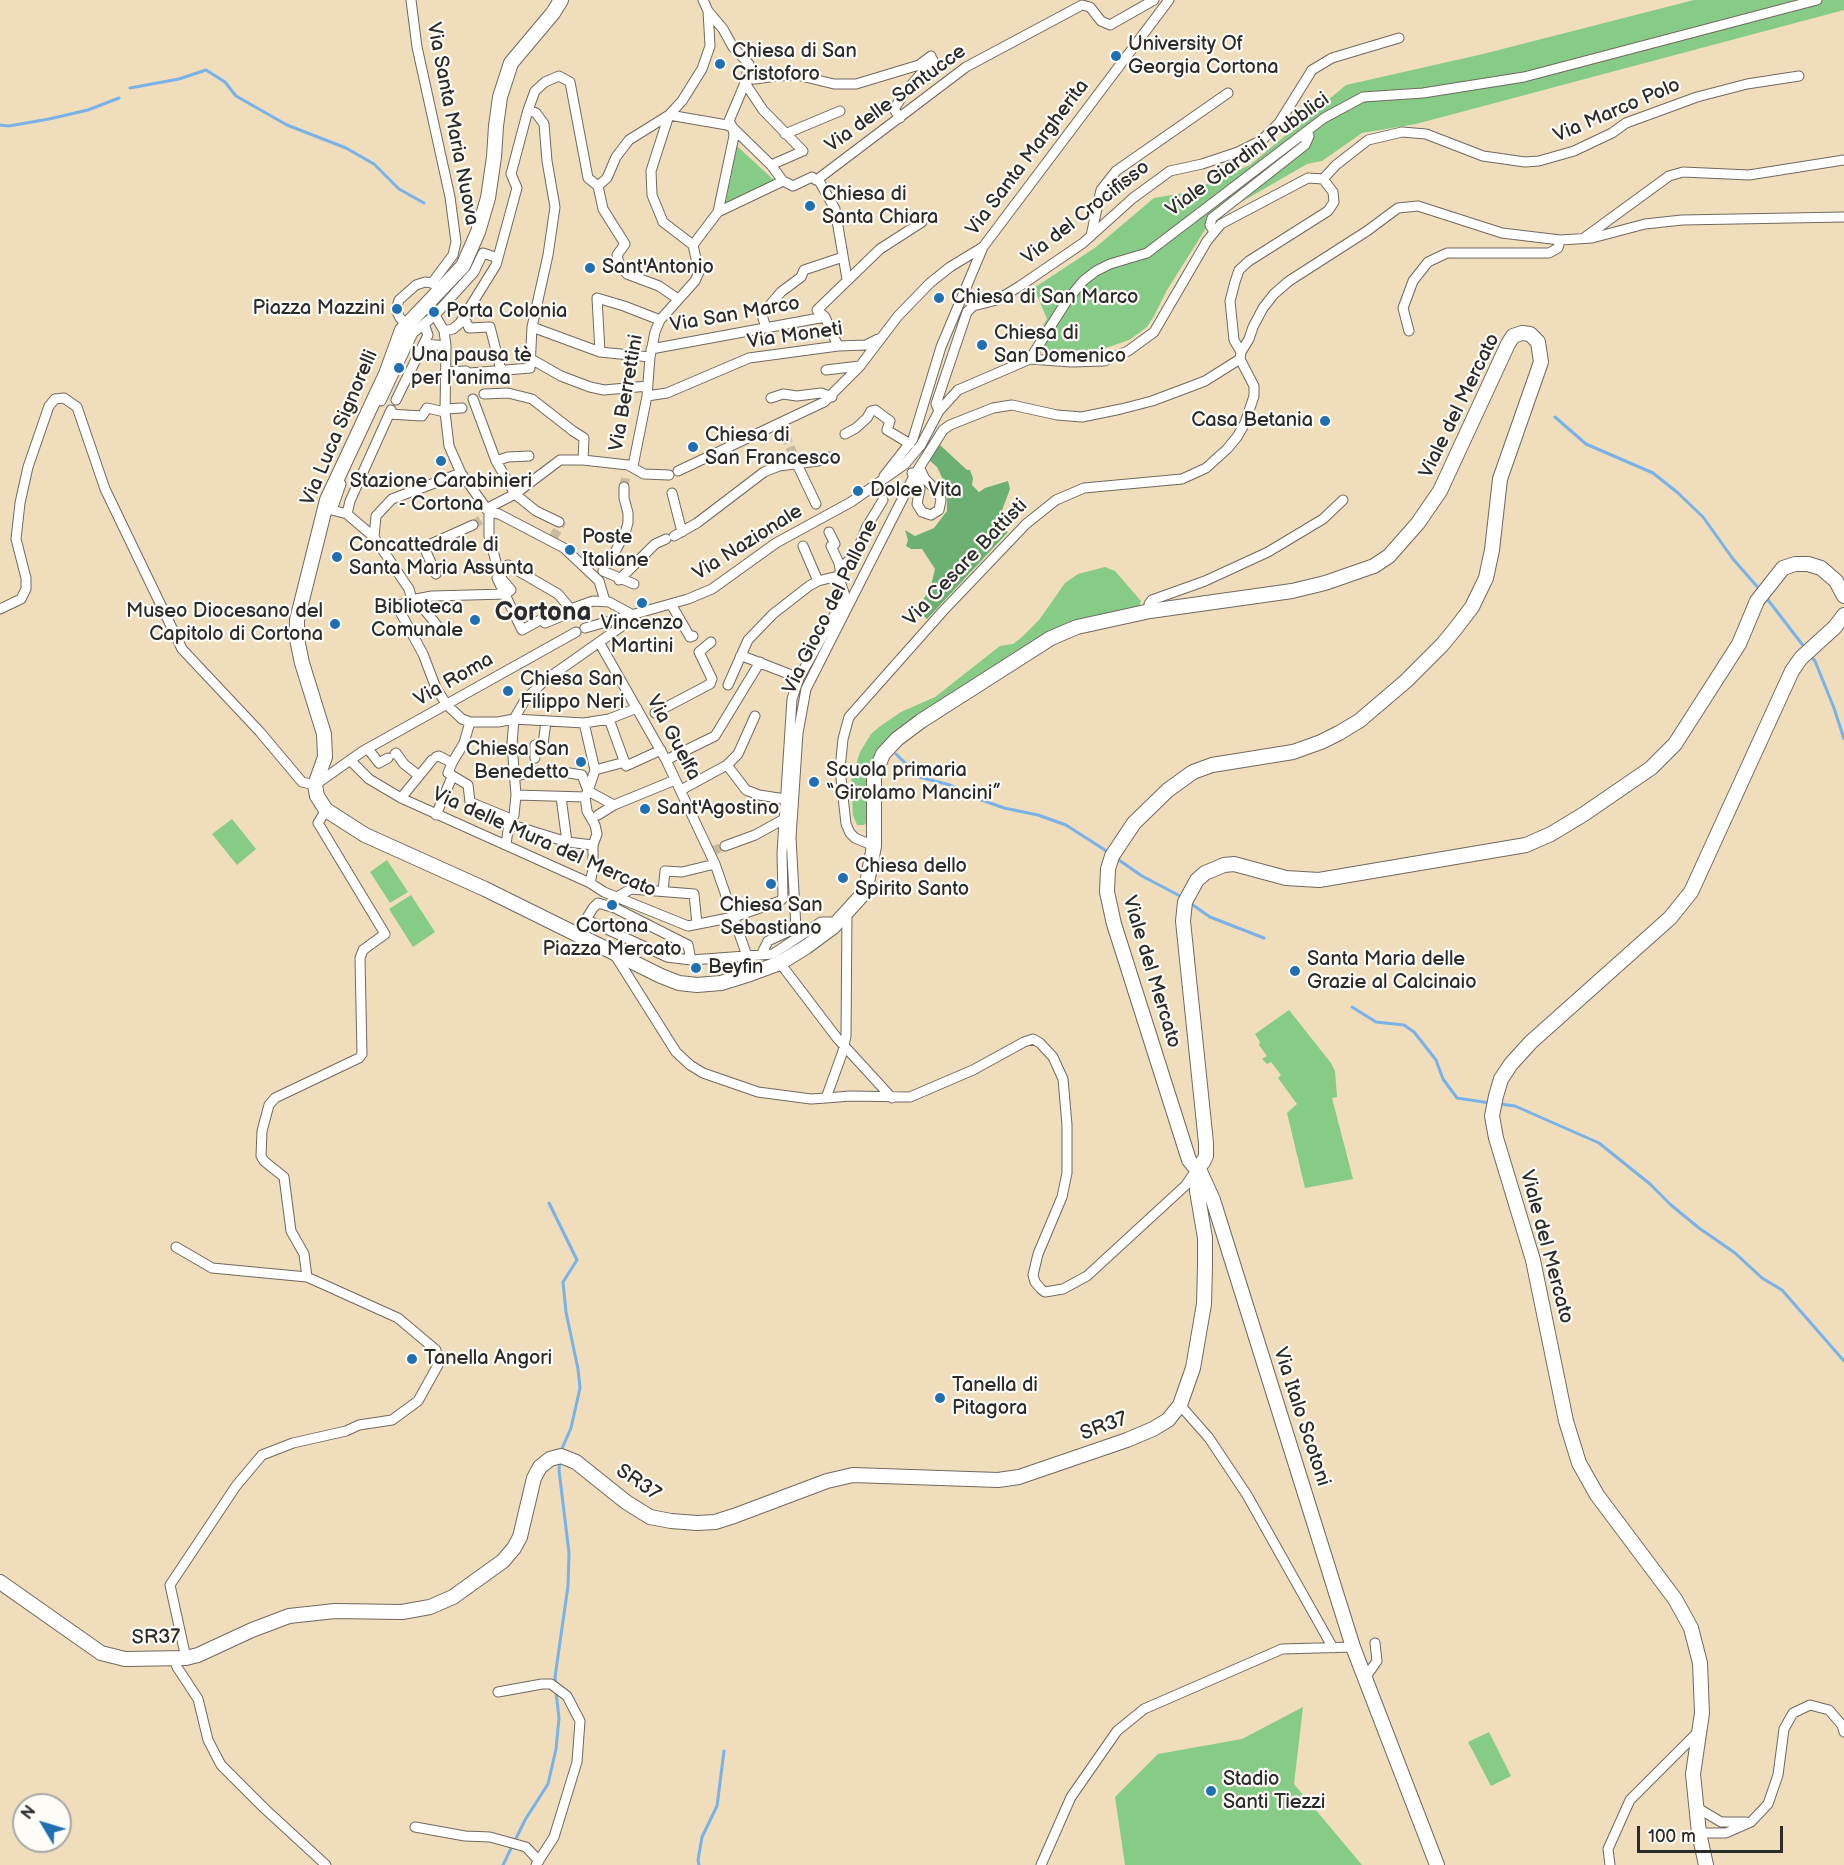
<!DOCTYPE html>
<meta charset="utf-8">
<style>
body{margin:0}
#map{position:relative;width:1844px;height:1865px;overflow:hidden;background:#f0ddbc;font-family:"Balsamiq Sans",sans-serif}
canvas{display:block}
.north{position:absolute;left:12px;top:1793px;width:60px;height:60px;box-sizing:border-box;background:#fdfcf7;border:2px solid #a9a8a5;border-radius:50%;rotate:308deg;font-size:16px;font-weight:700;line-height:24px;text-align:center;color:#2b2b2b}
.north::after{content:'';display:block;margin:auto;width:21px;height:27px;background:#1f6fb2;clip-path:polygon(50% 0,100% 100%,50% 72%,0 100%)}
.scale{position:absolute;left:1637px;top:1826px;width:146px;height:27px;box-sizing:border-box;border:3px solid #2b2b2b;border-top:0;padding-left:8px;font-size:18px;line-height:21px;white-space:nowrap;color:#2b2b2b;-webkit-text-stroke:4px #fdfcf7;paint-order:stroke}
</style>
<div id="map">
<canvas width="1844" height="1865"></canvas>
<div class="north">N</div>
<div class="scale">100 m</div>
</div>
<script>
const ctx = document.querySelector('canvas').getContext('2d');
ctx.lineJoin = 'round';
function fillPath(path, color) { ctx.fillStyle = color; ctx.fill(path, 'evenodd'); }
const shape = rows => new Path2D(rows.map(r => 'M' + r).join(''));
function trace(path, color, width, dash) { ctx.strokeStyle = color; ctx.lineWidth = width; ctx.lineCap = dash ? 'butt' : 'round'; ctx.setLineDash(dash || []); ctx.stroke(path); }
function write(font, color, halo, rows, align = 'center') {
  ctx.font = font + ' "Balsamiq Sans",sans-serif'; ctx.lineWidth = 4.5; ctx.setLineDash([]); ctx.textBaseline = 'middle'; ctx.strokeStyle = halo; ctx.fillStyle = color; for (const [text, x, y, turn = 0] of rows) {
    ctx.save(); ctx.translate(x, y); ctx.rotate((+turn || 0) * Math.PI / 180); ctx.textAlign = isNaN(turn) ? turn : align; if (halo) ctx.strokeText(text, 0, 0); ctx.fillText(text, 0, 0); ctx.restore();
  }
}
fillPath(shape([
 [1694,0,1844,0,1844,10,1416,124,1362,133,1322,161,1307,164,1224,212,1208,225,1167,290,1154,316,1147,327,1129,340,1103,349,1043,352,1038,334,1047,319,1034,288,1096,247,1154,198,1189,192,1250,165,1346,85,1483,54],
 [737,146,776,182,725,206],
 [1105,567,1115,571,1141,601,1138,610,1081,618,1048,632,989,669,893,735,868,821,864,825,857,825,853,815,851,781,860,752,871,734,879,727,901,712,935,697,1000,646,1013,644,1022,637,1039,620,1065,583,1078,574],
 [232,819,256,849,237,865,212,834],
 [387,860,408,892,390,903,370,872],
 [411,895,435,932,413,947,389,909],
 [1289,1010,1331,1063,1335,1071,1337,1097,1332,1098,1353,1179,1305,1188,1287,1113,1297,1104,1278,1078,1281,1075,1271,1062,1267,1064,1262,1059,1267,1056,1259,1045,1260,1042,1255,1034],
 [1303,1707,1294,1784,1362,1865,1125,1865,1115,1797,1158,1754,1242,1739],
 [1489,1732,1511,1776,1491,1786,1468,1742]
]), '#86cc87');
fillPath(shape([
 [940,445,967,470,970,470,973,478,972,485,979,492,985,488,1008,481,1010,489,998,521,1008,532,927,619,916,609,930,590,935,569,922,549,911,549,906,546,908,540,905,530,915,536,934,528,947,511,947,488,937,467,929,460]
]), '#6cb074');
trace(shape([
 [130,88,179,79,206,70,225,82,236,96,287,125,346,148,374,164,399,189,424,203],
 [0,125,9,126,49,119,88,110,119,98],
 [1555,417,1586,444,1653,473,1678,493,1703,517,1733,559,1761,591],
 [1765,596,1805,648],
 [1810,655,1815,661,1834,708,1844,739],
 [896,754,919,777,950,785,976,798,1004,808,1038,815,1066,825,1108,852],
 [1116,858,1142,876,1182,897],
 [1190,903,1210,917,1264,938],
 [1352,1007,1376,1022,1404,1025,1414,1032,1436,1060,1443,1079,1457,1098,1490,1103],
 [1500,1104,1515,1106,1599,1143,1650,1184,1671,1205,1699,1228,1735,1253,1762,1278,1782,1290,1844,1361],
 [549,1203,577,1260,563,1282,566,1312,578,1369,580,1388,571,1428,560,1453],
 [556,1685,555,1677,568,1586,569,1553,559,1470,560,1460],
 [503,1865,525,1820,548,1784,556,1749,559,1718,556,1692],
 [699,1865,698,1860,702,1837,717,1806,724,1751]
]), '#78b2e8', 3);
trace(shape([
 [780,422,797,464],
 [624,487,626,474],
 [473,525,484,518],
 [553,538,561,524,559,522],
 [606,565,616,550],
 [712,851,725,846]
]), '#c9b99f', 9, [9, 4.5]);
const street = shape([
 [411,0,417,47,450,197,456,242,453,255,432,283],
 [746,78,755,79,776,76,797,75,834,84,856,84,919,65,931,56],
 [745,83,763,110,803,151,771,165],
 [669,115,629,140,616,157,607,178,598,186,603,209,625,244,617,255,620,266,627,274,659,286,678,299],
 [669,115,727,125,733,128,729,121,745,83,749,64,733,47,723,29,708,11,703,0],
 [900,118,894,109,905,92,933,60],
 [733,128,771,165,783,181,718,212,734,136,733,128],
 [785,134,840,111],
 [818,179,835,209,847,279],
 [1323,179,1336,165,1368,140,1402,132,1426,134,1483,156,1525,162,1539,161,1574,151,1612,133,1626,123,1697,97,1747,84,1799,76],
 [783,181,793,186,812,177,816,180,818,179,966,67,1082,5,1090,7,1101,21,1110,25,1154,0],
 [1214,232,1210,225,1212,218,1305,145,1309,136,1307,131],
 [1091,236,1101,190,1116,171,1228,93],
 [1584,238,1669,176,1683,172,1749,175,1844,160],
 [693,245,663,222,652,195,651,171,669,115,682,101,702,69,710,46,708,11],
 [464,317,469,328,490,327,501,370],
 [407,325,400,318,396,310,399,300,416,285,425,282,432,283,437,287],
 [532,327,600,352,650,357],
 [766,328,762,315,764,312,781,292,801,277,804,270,843,257],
 [444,331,453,329,460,323,496,265,517,188,511,174,528,110,535,91,545,82,559,76,570,82,588,178,598,186],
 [1409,331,1403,308,1413,281,1428,262,1447,253,1549,253,1558,248,1560,240],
 [425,344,446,346],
 [838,346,825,317,817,310,880,249,922,222],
 [651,349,825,317],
 [600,352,597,298,624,306,660,320],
 [1241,352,1249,339,1253,327,1263,308,1274,294,1289,281,1367,231,1398,208,1418,206,1502,233,1560,240,1592,238,1645,224,1682,220,1844,217],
 [531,359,561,376,590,387,604,390,648,386],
 [1030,359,1066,302,1083,281,1096,271,1110,264,1147,253,1324,118,1363,97,1423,93,1524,77,1817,0],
 [826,370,860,366],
 [445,372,466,371,470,375,470,373,530,368,532,327,548,255,555,207,547,161,544,124,536,113,528,110],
 [484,394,508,393,532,399,573,431,584,438,583,460],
 [647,396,667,393,749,358,838,346,866,345,878,339],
 [771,398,783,394,797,396,821,393,832,397],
 [473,399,496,461,515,494,536,511,559,522],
 [396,400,428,335,424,324],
 [381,401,413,333,435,315,474,272,483,253,498,258],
 [445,409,462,408],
 [391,410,350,501,347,514,374,537,409,589,412,600],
 [939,411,936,404,967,312,973,306,997,300,1020,286,1083,243,1133,198,1170,171,1202,164,1238,152,1262,140,1279,123,1312,70,1332,58,1399,38],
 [389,414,422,416,427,408,445,412],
 [845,434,856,428,867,418,871,411,875,410,890,421,887,430,910,444],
 [496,461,508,457,529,456],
 [797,464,816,504],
 [633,466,647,396,650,357,655,332,660,320,695,281,699,272,693,245,718,212],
 [678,471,824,402,860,366,898,316,930,283,950,267,983,247],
 [912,473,917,479,920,489,917,504,922,512,931,515,939,510,941,500,939,493,925,479,920,469],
 [884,476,913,439,941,347,983,247,1169,0],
 [341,484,332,510,347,514],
 [672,493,682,532],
 [486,509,515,494,560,460,583,460,628,465,644,474,669,475],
 [489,512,499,514,564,548,599,581,605,601],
 [869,523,883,500],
 [829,532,835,544,831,546,839,563,841,575],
 [674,536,697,523,764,472,779,466,818,461,830,457],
 [374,537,376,516,392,499,461,473],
 [803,546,818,581],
 [616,550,625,533,628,523,628,513,624,498,624,487],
 [508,565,558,594,569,607,562,616,545,623,542,619,522,630,497,578,500,577,508,565],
 [603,571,634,584],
 [436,574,424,547,473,525],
 [839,578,847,562,856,554,867,526],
 [619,580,655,544,666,539],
 [416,599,439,628],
 [671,604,690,637,693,636],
 [397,606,423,654,436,688,447,705,462,719,470,722,498,722,514,719,584,723,609,719,637,708],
 [386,607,389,609,416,599,432,596,506,594,511,590,500,577,489,536,489,512,461,473,449,446,445,412,446,346,444,331,428,303],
 [0,609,21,599,26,589,26,578,16,539,20,503,28,467,49,406,55,399,64,398,77,407,105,489,182,649,260,732,302,782,315,785,363,751,576,632],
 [565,611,593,601,609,602,633,615],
 [1150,611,1149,604,1152,600,1205,581,1268,552,1323,519,1343,500],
 [585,628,688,599,712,589,776,543,851,502,905,464,921,445,939,411,958,390,1030,359,1071,362,1104,361,1128,351,1154,332,1207,241,1221,224,1308,178,1323,179,1333,192,1334,202,1328,211,1249,261,1239,270,1235,282,1230,301,1234,340,1241,352,1240,359,1254,386,1254,396,1245,423,1237,437,1227,449,1206,468,1182,479,1084,488,1056,500,1026,524,943,611,849,717,843,739,840,769,846,824,850,833,855,838,874,846],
 [599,642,666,760,715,864,747,956],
 [740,657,745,657,799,678],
 [655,713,710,684,712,679,699,652,711,642],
 [609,719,626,766,661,750],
 [584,723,595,770,625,762],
 [368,749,379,763,388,758],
 [395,754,396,753,404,764,418,775],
 [436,757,439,756,452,763,464,743,470,722],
 [535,758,535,745,543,745,546,721],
 [350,760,369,779,401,798,590,883,604,892,688,926,734,917,780,901,783,898,782,853,792,699,799,678,845,596,839,578,834,577,818,581,809,586,773,614,748,640,728,685],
 [666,760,715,736,760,662],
 [452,763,448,773,468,785,470,802,511,819],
 [727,765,746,790,759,795,785,799],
 [595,770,588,791,614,805],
 [513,776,537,772,563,772,582,775,588,791,585,797,587,811,595,825,597,834,593,845,593,869,590,883],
 [681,790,727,765,738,754,755,716],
 [516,795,585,797],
 [561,797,567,842],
 [401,798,432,760],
 [436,815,452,777],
 [598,815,614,805,675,780],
 [509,824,567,842,593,845],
 [506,844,509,824,514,815,516,795,512,744,514,719,525,700,544,681,622,626,632,616],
 [725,846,755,835,784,819],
 [663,891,665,871,682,872,715,864],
 [617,897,631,889,694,894,697,924],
 [847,912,846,1036,843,1051,826,1098,850,1096,910,1097,973,1070,1024,1042,1033,1039,1040,1043,1053,1057,1063,1079,1067,1125,1067,1173,1062,1197,1038,1254,1033,1275,1035,1282,1041,1289,1045,1292,1063,1289,1087,1276,1186,1185,1196,1170],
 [577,934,593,908,598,903,615,908,688,945,691,960,667,957,587,920],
 [613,952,676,1052,690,1065,703,1073,758,1092,811,1099,826,1098],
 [761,955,768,941,796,928,791,838,798,733,806,689,914,476,943,430,950,425,993,408,1012,405,1057,415,1082,417,1121,409,1152,401,1192,386,1205,381,1240,359],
 [691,960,773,954,821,922,838,922],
 [780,963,837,1038,892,1098],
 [176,1247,212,1268,307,1277,398,1318,436,1350,438,1365,418,1401,392,1420,359,1425,346,1431,293,1443,262,1455,236,1486,170,1585,186,1658],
 [307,1277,304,1254,291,1231,284,1177,264,1161,261,1156,262,1131,269,1105,275,1098,359,1058,362,1054,360,958,363,950,385,934,318,823,326,810],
 [1180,1405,1209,1438,1247,1495,1333,1648],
 [174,1658,177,1667,198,1699,208,1740,221,1765,264,1808,326,1865],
 [1365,1678,1377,1661,1375,1643],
 [498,1692,542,1684,551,1684,567,1696,580,1721,577,1762,554,1837,536,1865],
 [1696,1807,1721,1822,1746,1822],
 [415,1827,465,1836,490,1837,526,1847,539,1861],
 [1699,1833,1726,1833,1751,1822,1768,1804,1778,1775,1784,1729,1793,1713,1810,1705,1829,1710,1842,1725,1844,1732],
 [1041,1865,1071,1797,1117,1731,1144,1709,1282,1649,1353,1647],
 [1610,1865,1608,1849,1630,1800,1699,1731]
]);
const secondary = shape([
 [561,0,553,13,511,63,500,97,496,126,494,157,488,198,478,232,463,266,402,330,386,374,327,500,297,620,297,639,302,663,324,734,325,757,315,785,317,796,326,810,365,835,485,889,661,976,679,983,697,985,721,983,750,974,780,963,806,947,833,927,863,894,867,883,874,846,874,776,883,754,897,739,921,721,1051,638,1077,627,1150,611,1292,591,1325,583,1374,566,1389,556,1418,523,1440,491,1508,344,1513,336,1522,333,1530,334,1538,342,1541,362,1500,479,1492,550,1486,578,1472,607,1456,628,1442,645,1406,681,1359,721,1339,733,1321,742,1293,752,1212,765,1193,772,1168,790,1134,823,1112,856,1108,869,1107,892,1114,924,1189,1160,1193,1165,1198,1168,1203,1162,1206,1156,1206,1143,1183,921,1185,902,1197,880,1205,873,1224,865,1234,864,1286,878,1319,880,1526,845,1551,834,1584,814,1651,768,1675,744,1739,644,1757,601,1783,568,1795,564,1808,564,1821,568,1836,581,1844,596],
 [1199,1169,1213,1200,1353,1647,1437,1865],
 [0,1582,101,1653,125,1659,186,1658,198,1655,252,1630,289,1616,335,1611,402,1612,430,1607,453,1597,503,1561,514,1548,520,1537,534,1478,540,1467,550,1459,561,1456,576,1462,626,1502,650,1517,671,1521,697,1523,715,1522,734,1516,827,1481,853,1475,998,1480,1019,1477,1127,1440,1153,1429,1168,1420,1180,1405,1193,1368,1204,1304,1205,1266,1205,1238,1197,1191,1198,1168],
 [1706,1865,1699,1833,1693,1774,1702,1713,1700,1663,1691,1628,1675,1599,1597,1495,1579,1463,1566,1421,1533,1260,1496,1138,1492,1116,1496,1096,1501,1079,1511,1064,1531,1042,1670,918,1691,892,1792,671,1801,658,1835,627,1844,615]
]);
trace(street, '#70695e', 11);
trace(secondary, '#70695e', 16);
trace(street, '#fff', 9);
trace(secondary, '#fff', 14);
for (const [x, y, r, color] of [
 [1116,56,6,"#1f6fb2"],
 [720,64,6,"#1f6fb2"],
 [810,206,6,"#1f6fb2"],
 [590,268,6,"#1f6fb2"],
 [939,298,6,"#1f6fb2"],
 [397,309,6,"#1f6fb2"],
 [434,312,6,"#1f6fb2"],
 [982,345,6,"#1f6fb2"],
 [399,368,6,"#1f6fb2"],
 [1325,421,6,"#1f6fb2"],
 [693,447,6,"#1f6fb2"],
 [441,461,6,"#1f6fb2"],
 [858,491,6,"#1f6fb2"],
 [570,550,6,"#1f6fb2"],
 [337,557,6,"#1f6fb2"],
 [642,603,6,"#1f6fb2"],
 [475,620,6,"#1f6fb2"],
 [335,624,6,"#1f6fb2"],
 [508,691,6,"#1f6fb2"],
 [581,762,6,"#1f6fb2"],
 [814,782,6,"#1f6fb2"],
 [645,809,6,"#1f6fb2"],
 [843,878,6,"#1f6fb2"],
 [771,884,6,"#1f6fb2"],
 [612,905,6,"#1f6fb2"],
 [696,968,6,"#1f6fb2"],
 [1295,971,6,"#1f6fb2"],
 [412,1359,6,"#1f6fb2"],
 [940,1398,6,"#1f6fb2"],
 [1211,1791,6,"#1f6fb2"]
]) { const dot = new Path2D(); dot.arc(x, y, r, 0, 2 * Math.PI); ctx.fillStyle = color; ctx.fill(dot); trace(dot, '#fdfcf7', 2); }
write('20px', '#2b2b2b', '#fdfcf7', [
 ["University Of",1128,45],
 ["Georgia Cortona",1128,68],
 ["Chiesa di San",732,52],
 ["Cristoforo",732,75],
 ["Chiesa di",822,195],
 ["Santa Chiara",822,218],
 ["Sant'Antonio",602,268],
 ["Chiesa di San Marco",951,298],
 ["Piazza Mazzini",385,309,"right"],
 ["Porta Colonia",446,312],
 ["Chiesa di",994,334],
 ["San Domenico",994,357],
 ["Una pausa tè",411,356],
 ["per l'anima",411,379],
 ["Casa Betania",1313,421,"right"],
 ["Chiesa di",705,436],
 ["San Francesco",705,459],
 ["Stazione Carabinieri",441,482,"center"],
 ["- Cortona",441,505,"center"],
 ["Dolce Vita",870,491],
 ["Poste",582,538],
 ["Italiane",582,561],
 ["Concattedrale di",349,546],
 ["Santa Maria Assunta",349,569],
 ["Biblioteca",463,608,"right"],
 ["Comunale",463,631,"right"],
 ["Museo Diocesano del",323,612,"right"],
 ["Capitolo di Cortona",323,635,"right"],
 ["Vincenzo",642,624,"center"],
 ["Martini",642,647,"center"],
 ["Chiesa San",520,680],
 ["Filippo Neri",520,703],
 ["Chiesa San",569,750,"right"],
 ["Benedetto",569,773,"right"],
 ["Scuola primaria",826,771],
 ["“Girolamo Mancini”",826,794],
 ["Sant'Agostino",657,809],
 ["Chiesa dello",855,867],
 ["Spirito Santo",855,890],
 ["Chiesa San",771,906,"center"],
 ["Sebastiano",771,929,"center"],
 ["Cortona",612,927,"center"],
 ["Piazza Mercato",612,950,"center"],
 ["Santa Maria delle",1307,960],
 ["Grazie al Calcinaio",1307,983],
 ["Beyfin",708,968],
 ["Tanella Angori",424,1359],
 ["Tanella di",952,1386],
 ["Pitagora",952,1409],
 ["Stadio",1223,1780],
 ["Santi Tiezzi",1223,1803]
], 'left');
write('20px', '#2b2b2b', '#fdfcf7', [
 ["Via delle Santucce",896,99,-36],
 ["Via Marco Polo",1617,111,-23],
 ["Via Santa Maria Nuova",452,124,79],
 ["Viale Giardini Pubblici",1248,155,-36],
 ["Via Santa Margherita",1028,158,-53],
 ["Via del Crocifisso",1086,213,-38],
 ["Via San Marco",735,315,-10],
 ["Via Moneti",795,336,-8],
 ["Via Berrettini",627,393,-80],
 ["Viale del Mercato",1460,406,-64],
 ["Via Luca Signorelli",340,428,-67],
 ["Via Nazionale",748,543,-32],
 ["Via Cesare Battisti",966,563,-46],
 ["Via Gioco del Pallone",831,607,-64],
 ["Via Roma",454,680,-30],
 ["Via Guelfa",673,738,62],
 ["Via delle Mura del Mercato",544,843,24],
 ["Viale del Mercato",1151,972,73],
 ["Viale del Mercato",1546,1247,75],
 ["Via Italo Scotoni",1301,1417,72],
 ["SR37",1104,1427,-20],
 ["SR37",638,1483,34],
 ["SR37",156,1638,-1]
]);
write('bold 26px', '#2b2b2b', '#fdfcf7', [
 ["Cortona",543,613]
]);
</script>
